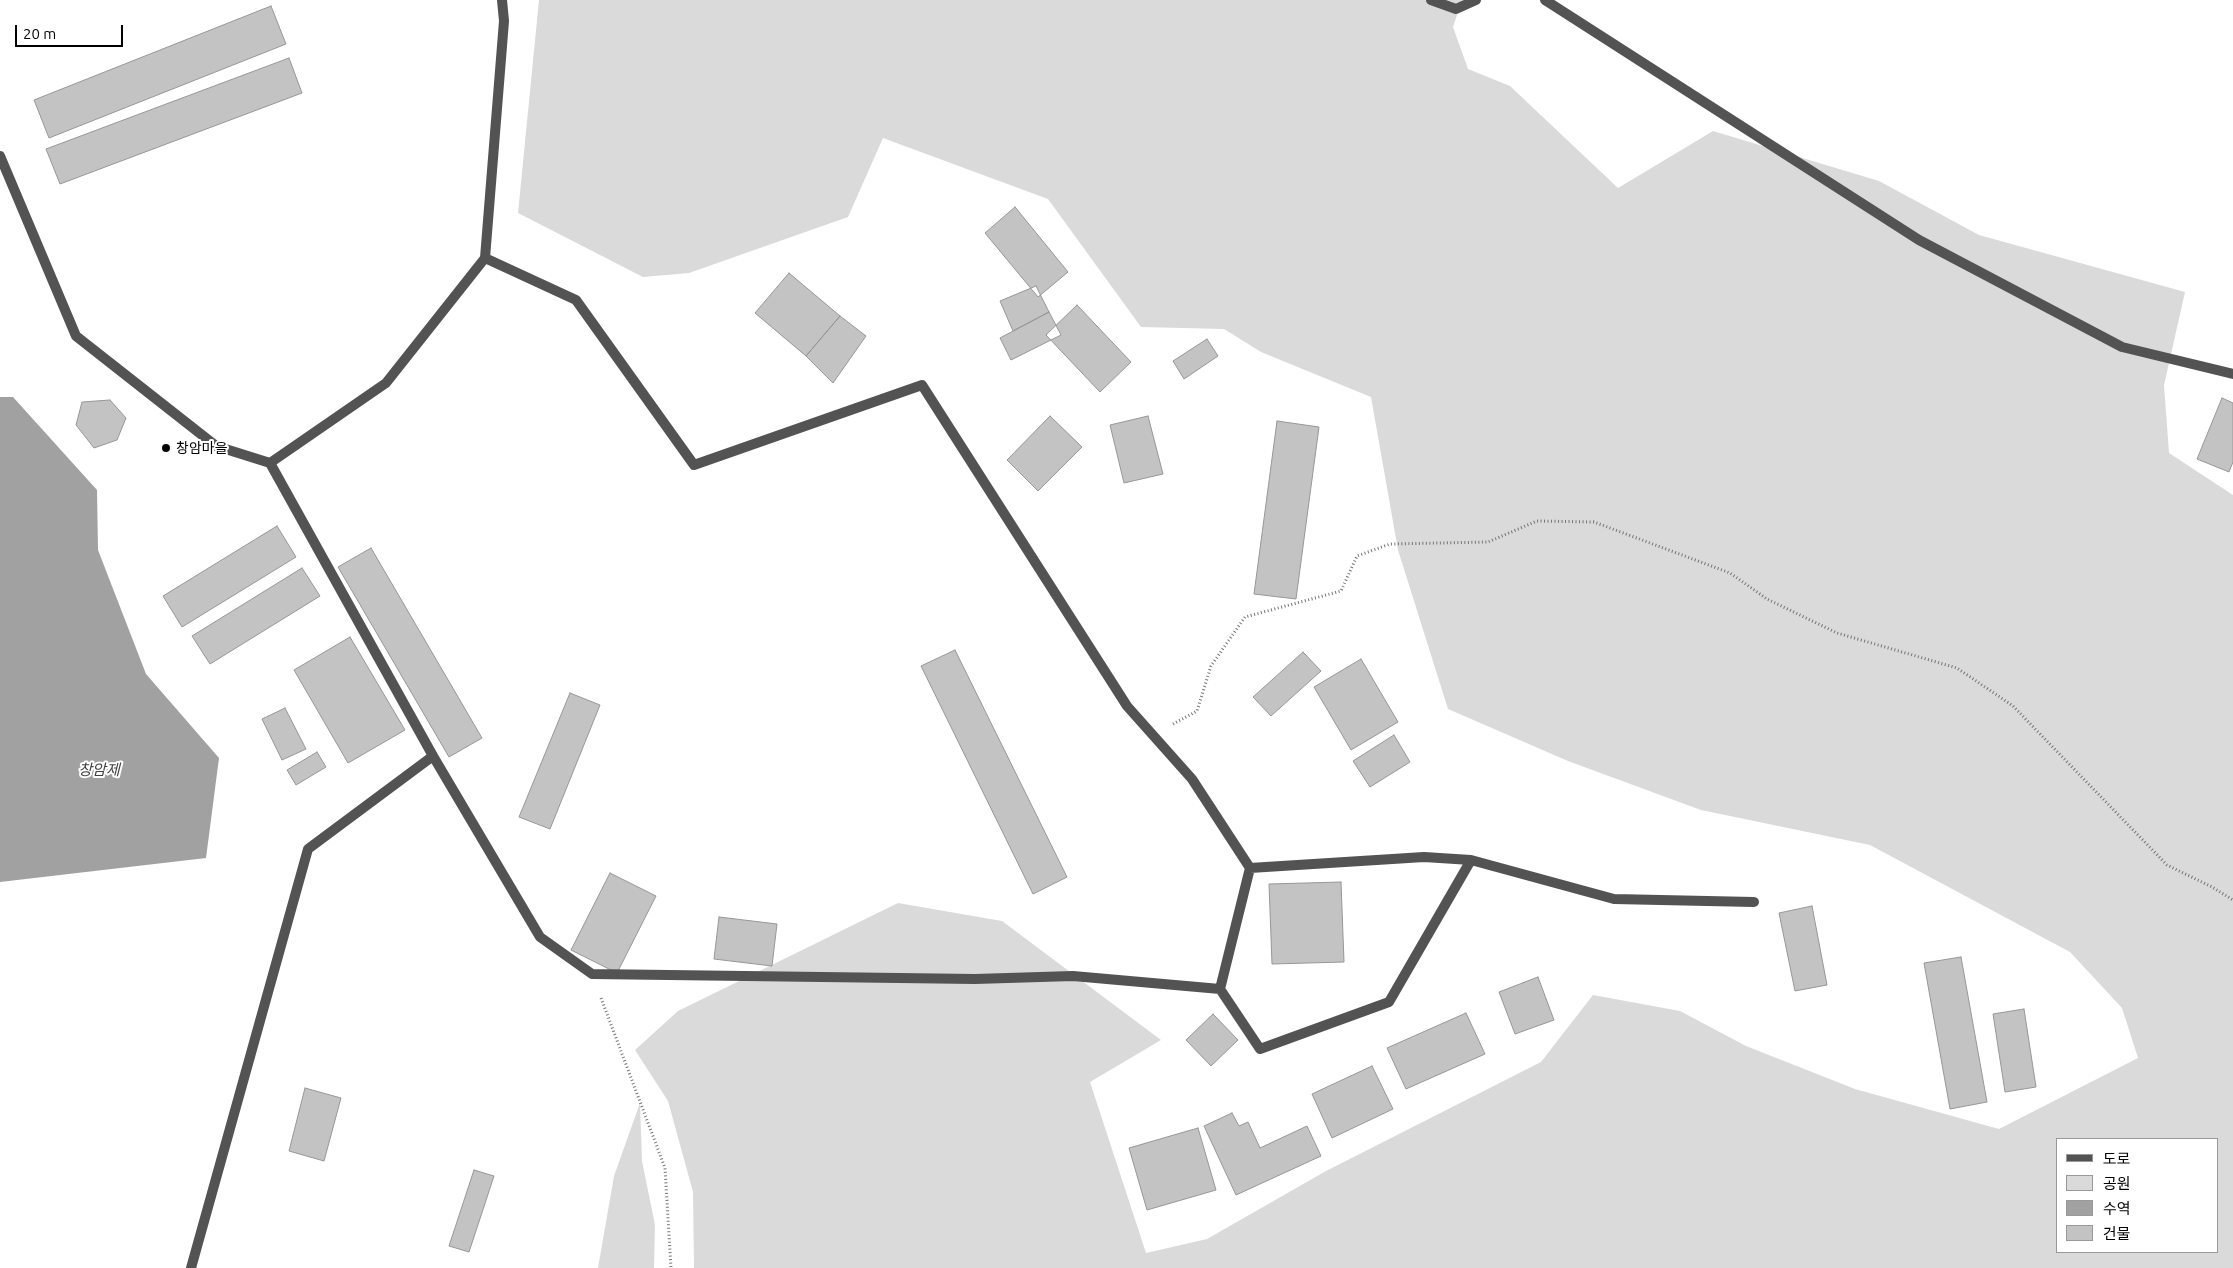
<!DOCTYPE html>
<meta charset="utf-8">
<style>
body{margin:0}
#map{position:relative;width:2233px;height:1268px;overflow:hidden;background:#fff;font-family:Ubuntu,"Noto Sans KR",sans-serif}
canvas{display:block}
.legend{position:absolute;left:2056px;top:1138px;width:162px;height:115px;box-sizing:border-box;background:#fff;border:1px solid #999;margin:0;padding:6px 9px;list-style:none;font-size:15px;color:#000}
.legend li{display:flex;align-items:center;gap:10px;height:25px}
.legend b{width:25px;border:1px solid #999}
.scale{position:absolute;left:15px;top:25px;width:108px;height:22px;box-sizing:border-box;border:2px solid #000;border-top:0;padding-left:6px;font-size:15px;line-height:18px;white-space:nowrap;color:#000;-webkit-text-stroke:4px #fff;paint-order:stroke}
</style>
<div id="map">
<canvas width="2233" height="1268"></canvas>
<ul class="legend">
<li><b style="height:6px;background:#535353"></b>도로</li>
<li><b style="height:14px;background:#dadada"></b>공원</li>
<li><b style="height:14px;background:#a1a1a1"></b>수역</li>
<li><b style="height:14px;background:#c3c3c3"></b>건물</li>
</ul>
<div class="scale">20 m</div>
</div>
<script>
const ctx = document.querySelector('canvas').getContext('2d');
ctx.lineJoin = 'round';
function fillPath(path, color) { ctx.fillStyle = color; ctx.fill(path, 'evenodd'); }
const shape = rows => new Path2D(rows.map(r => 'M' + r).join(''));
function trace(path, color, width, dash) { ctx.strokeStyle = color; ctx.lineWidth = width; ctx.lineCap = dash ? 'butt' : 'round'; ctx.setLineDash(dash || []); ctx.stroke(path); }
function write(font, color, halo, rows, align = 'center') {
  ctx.font = font + ' Ubuntu,"Noto Sans KR",sans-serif'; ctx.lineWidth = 4; ctx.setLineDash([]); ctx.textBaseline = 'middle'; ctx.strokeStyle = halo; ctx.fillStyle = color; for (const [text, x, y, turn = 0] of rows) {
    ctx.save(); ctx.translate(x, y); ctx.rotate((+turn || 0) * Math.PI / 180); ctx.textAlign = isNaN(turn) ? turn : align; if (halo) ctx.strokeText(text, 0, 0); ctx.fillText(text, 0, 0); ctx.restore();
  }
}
fillPath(shape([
 [539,0,1462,0,1453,27,1468,69,1510,86,1618,188,1713,131,1879,181,1979,235,2185,292,2164,385,2169,453,2233,495,2233,1268,694,1268,693,1192,668,1101,635,1050,678,1011,898,903,1002,921,1161,1040,1090,1082,1146,1253,1207,1239,1326,1171,1541,1062,1593,995,1680,1011,1746,1046,1855,1089,1999,1129,2138,1058,2122,1008,2070,952,1870,845,1701,810,1568,761,1448,709,1398,550,1371,397,1261,352,1224,329,1141,327,1048,199,883,138,848,217,689,273,643,277,518,213],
 [2057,1139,2217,1139,2217,1252,2057,1252],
 [640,1103,642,1161,655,1225,654,1268,598,1268,614,1176]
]), '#dadada');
fillPath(shape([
 [0,397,13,397,97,490,98,550,146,674,219,758,206,858,0,882]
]), '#a1a1a1');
const building = shape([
 [271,6,286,44,49,138,34,100,271,6],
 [289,58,302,93,60,184,46,149,289,58],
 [1015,207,1068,272,1038,297,985,233,1015,207],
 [789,273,840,316,806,356,755,313,789,273],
 [1036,286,1049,312,1013,331,1000,301,1036,286],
 [1077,305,1131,362,1100,392,1046,335,1077,305],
 [1049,312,1061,335,1011,360,1000,338,1049,312],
 [840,316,866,336,833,383,806,356,840,316],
 [1207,339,1218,356,1184,379,1173,361,1207,339],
 [2222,398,2233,403,2233,462,2229,472,2197,459,2222,398],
 [110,400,126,418,117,440,94,448,76,425,82,402,110,400],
 [1050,416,1082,447,1038,491,1007,460,1050,416],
 [1148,416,1163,474,1124,483,1110,425,1148,416],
 [1277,421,1319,427,1296,599,1254,594,1277,421],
 [277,526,296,557,182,627,163,596,277,526],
 [371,548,482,738,449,757,338,567,371,548],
 [302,568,320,596,210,664,192,636,302,568],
 [350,637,405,730,348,763,294,670,350,637],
 [955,650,1067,877,1033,894,921,666,955,650],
 [1303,652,1321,671,1271,716,1253,697,1303,652],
 [1361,659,1398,722,1351,750,1314,687,1361,659],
 [570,693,600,705,550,829,519,817,570,693],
 [285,708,306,749,282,760,262,719,285,708],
 [1394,735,1410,762,1370,787,1353,761,1394,735],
 [317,752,326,767,296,785,287,770,317,752],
 [610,873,656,896,617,973,571,950,610,873],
 [1341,882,1344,962,1272,964,1269,884,1341,882],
 [1812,906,1827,985,1795,991,1779,913,1812,906],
 [719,917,777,924,772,966,714,959,719,917],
 [1961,957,1987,1102,1950,1109,1924,963,1961,957],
 [1538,977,1554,1020,1515,1034,1499,992,1538,977],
 [2024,1009,2036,1087,2005,1092,1993,1014,2024,1009],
 [1466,1013,1485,1054,1406,1089,1387,1048,1466,1013],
 [1213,1014,1238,1040,1211,1066,1186,1040,1213,1014],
 [1372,1066,1393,1109,1332,1138,1312,1094,1372,1066],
 [305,1088,341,1098,324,1161,289,1151,305,1088],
 [1232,1113,1239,1126,1248,1122,1260,1148,1307,1126,1321,1156,1236,1195,1204,1126,1232,1113],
 [1198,1128,1216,1190,1147,1210,1129,1148,1198,1128],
 [474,1170,494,1176,469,1252,449,1246,474,1170]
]);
fillPath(building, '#c3c3c3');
trace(building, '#979797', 1);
trace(shape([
 [1173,724,1197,711,1211,666,1245,617,1341,591,1357,556,1390,544,1488,542,1537,521,1594,522,1730,573,1767,599,1837,633,1957,668,2013,706,2167,865,2212,887,2233,900],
 [601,998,665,1168,671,1268]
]), '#757575', 3, [1, 2.5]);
trace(shape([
 [1431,0,1456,9,1476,0],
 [1545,0,1919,240,2122,347,2233,374],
 [0,156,76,336,216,446,270,463,433,756,540,937,592,974,975,979,1073,976,1220,989,1250,868],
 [485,258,576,300,694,465,922,385,1127,706,1192,779,1250,868,1424,857,1471,860,1614,899,1754,902],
 [270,463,386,383,485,258,504,21,502,0],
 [1220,989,1260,1049,1389,1002,1471,860],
 [191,1268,308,849,433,756]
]), '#535353', 10);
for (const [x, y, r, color] of [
 [166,448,5,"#000"]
]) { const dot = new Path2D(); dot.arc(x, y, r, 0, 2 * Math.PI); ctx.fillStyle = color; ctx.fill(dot); trace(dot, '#fff', 2); }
write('14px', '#000', '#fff', [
 ["창암마을",176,448]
], 'left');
write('italic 15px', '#424242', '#fff', [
 ["창암제",99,770]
]);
</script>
